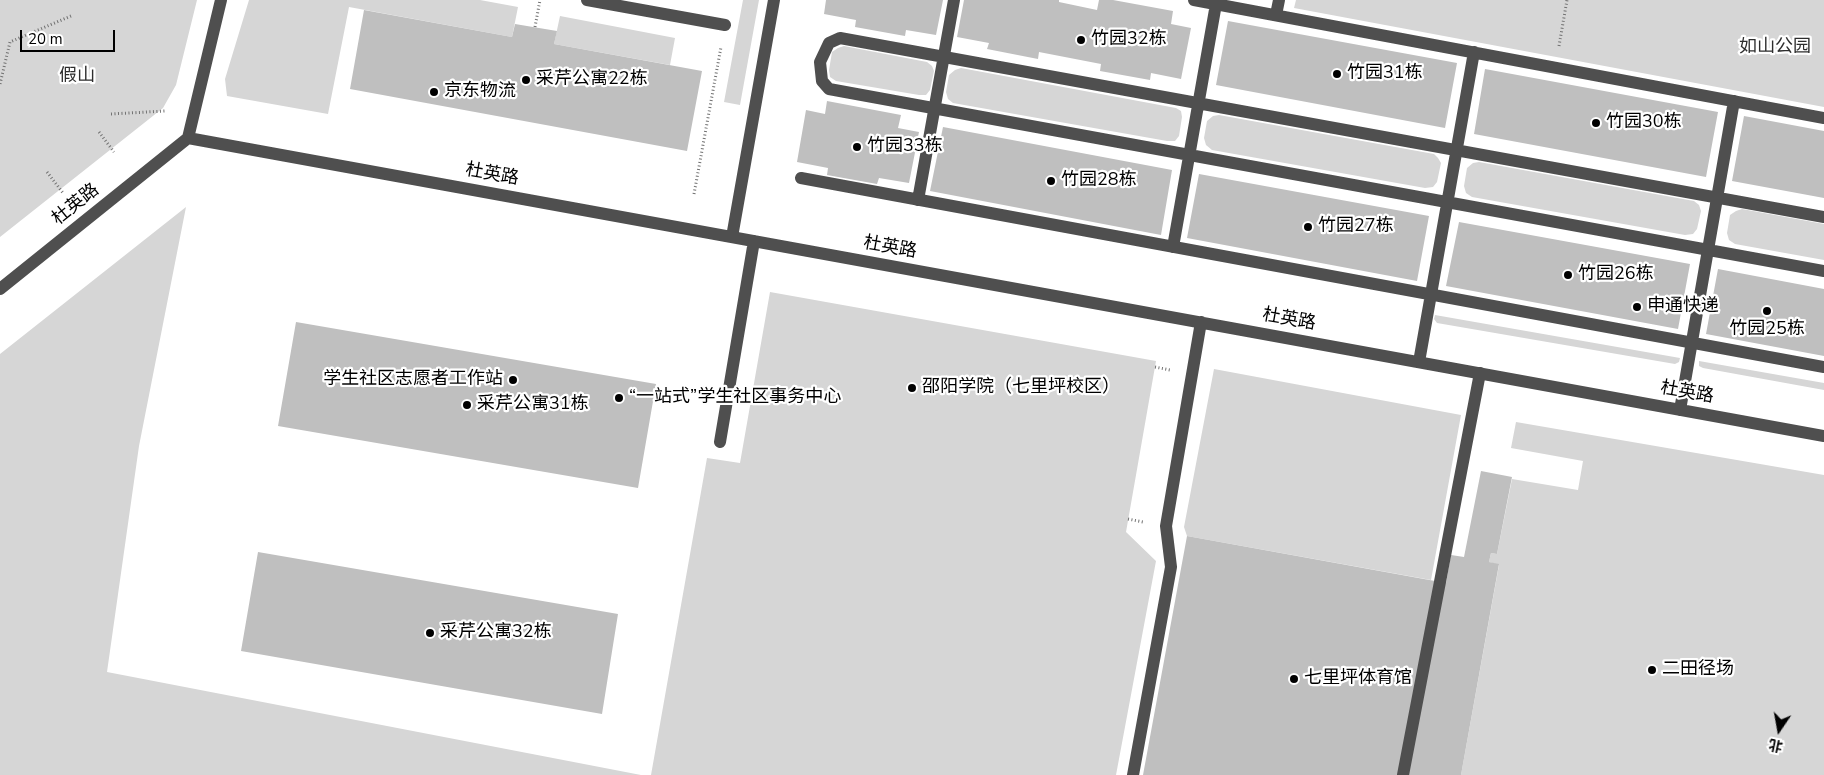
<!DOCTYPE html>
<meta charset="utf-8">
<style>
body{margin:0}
#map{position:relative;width:1824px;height:775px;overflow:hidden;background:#fff;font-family:"Nunito Sans","Noto Sans SC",sans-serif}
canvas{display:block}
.north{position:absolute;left:1754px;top:705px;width:50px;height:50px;-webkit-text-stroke:4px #fff;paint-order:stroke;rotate:192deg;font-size:14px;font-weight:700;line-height:20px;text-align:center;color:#000}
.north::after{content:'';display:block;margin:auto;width:18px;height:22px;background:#000;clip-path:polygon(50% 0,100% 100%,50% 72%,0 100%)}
.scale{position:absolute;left:20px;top:30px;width:95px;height:22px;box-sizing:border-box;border:2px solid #000;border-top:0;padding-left:6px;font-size:15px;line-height:18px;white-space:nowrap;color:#000;-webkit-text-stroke:4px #fff;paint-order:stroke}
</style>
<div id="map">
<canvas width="1824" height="775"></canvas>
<div class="north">北</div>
<div class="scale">20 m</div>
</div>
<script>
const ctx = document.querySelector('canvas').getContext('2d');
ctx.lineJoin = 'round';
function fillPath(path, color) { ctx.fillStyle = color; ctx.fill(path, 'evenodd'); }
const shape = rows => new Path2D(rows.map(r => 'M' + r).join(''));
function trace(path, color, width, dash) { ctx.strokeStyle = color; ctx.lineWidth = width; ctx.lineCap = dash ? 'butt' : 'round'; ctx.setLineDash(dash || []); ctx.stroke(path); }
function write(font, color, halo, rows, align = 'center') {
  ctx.font = font + ' "Nunito Sans","Noto Sans SC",sans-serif'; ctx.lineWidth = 4.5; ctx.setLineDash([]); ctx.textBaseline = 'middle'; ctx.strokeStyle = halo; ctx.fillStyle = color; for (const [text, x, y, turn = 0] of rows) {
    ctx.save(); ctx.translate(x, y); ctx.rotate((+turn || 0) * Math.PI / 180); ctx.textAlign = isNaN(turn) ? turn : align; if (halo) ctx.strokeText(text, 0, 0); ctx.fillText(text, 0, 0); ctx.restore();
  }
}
fillPath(shape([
 [0,0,197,0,176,85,163,108,0,237],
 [249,0,480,0,518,7,512,37,349,7,328,114,227,96,225,79],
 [743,0,759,0,740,105,724,102],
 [1296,0,1824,0,1824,107,1294,8],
 [560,16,675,38,670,65,554,44],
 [844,46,927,62,932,66,934,71,930,90,926,95,919,95,836,81,830,77,829,70,832,52,838,48],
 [961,68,1176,108,1181,111,1182,117,1179,136,1175,141,1167,141,953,103,948,99,946,92,949,75,955,70],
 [1219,115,1434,154,1438,158,1441,163,1437,182,1433,187,1425,188,1212,150,1206,145,1204,138,1207,121,1213,116],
 [1479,162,1694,201,1699,205,1701,211,1697,229,1693,234,1685,235,1472,197,1466,193,1464,186,1467,168,1473,163],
 [186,207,139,446,107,672,641,775,0,775,0,354],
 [1742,209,1824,224,1824,260,1735,244,1729,240,1727,233,1730,215,1736,211],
 [770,292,1156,361,1126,532,1156,561,1116,775,651,775,707,458,740,463],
 [1435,315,1680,358,1679,362,1675,364,1437,323,1434,319],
 [1699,361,1824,383,1824,390,1703,368,1699,366],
 [1214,369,1461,415,1431,580,1187,536,1184,527],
 [1516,422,1824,475,1824,775,1461,775,1499,565,1489,562,1491,553,1497,554,1512,479,1578,490,1583,461,1511,448]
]), '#d6d6d6');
fillPath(shape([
 [826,0,943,0,936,35,906,30,905,36,855,27,856,20,824,14],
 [964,0,1059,0,1059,2,1097,10,1099,0,1113,0,1173,11,1171,24,1191,28,1181,79,1151,73,1150,80,1100,71,1101,64,1039,52,1038,59,987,49,989,43,957,37],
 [364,10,512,37,515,24,557,31,554,44,702,71,687,151,350,89],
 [1228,21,1457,63,1445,128,1216,85],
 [1485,69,1718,112,1706,177,1474,134],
 [827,101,901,115,898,128,919,132,909,183,879,178,877,184,827,175,828,168,797,162,806,110,825,114],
 [1744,116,1824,131,1824,198,1732,181],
 [943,127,1172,170,1161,235,930,191],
 [1199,174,1429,216,1417,281,1187,238],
 [1459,222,1690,264,1678,329,1446,286],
 [1718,269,1824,289,1824,356,1706,334],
 [296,322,656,384,638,488,278,426],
 [1481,471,1512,477,1497,554,1491,553,1489,562,1499,564,1461,775,1143,775,1187,536,1446,583,1451,555,1464,557],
 [258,552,618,614,602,714,241,651]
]), '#bfbfbf');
trace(shape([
 [535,27,540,0],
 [1559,46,1567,0],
 [0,84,10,42,71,16],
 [111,114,165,111],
 [99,132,114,152],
 [47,172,63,193],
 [694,194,721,47],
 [1155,367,1170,370],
 [1128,519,1143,522]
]), '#717171', 3, [1, 2.5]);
trace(shape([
 [587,0,725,25],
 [1194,0,1824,118],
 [1276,15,1279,0],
 [188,138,221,0],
 [801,178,1824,367],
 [918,200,954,0],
 [1824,217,840,38,829,43,820,62,822,81,829,89,1824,271],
 [732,237,774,0],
 [1173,247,1216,4],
 [0,289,188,138,1824,436],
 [1419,362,1474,52],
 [1680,410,1734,101],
 [720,442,754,241],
 [1133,775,1171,567,1166,526,1201,322],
 [1403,775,1480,373]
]), '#4f4f4f', 12);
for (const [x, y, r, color] of [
 [1081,40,5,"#000"],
 [1337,74,5,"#000"],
 [526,80,5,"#000"],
 [434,92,5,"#000"],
 [1596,123,5,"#000"],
 [857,147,5,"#000"],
 [1051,181,5,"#000"],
 [1308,227,5,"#000"],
 [1568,275,5,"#000"],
 [1637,307,5,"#000"],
 [1767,311,5,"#000"],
 [513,380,5,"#000"],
 [912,388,5,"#000"],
 [619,398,5,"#000"],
 [467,405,5,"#000"],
 [430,633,5,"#000"],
 [1652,670,5,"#000"],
 [1294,679,5,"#000"]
]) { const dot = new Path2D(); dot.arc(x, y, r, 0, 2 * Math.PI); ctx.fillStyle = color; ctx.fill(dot); trace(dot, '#fff', 2); }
write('18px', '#000', '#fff', [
 ["竹园32栋",1091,40],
 ["竹园31栋",1347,74],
 ["采芹公寓22栋",536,80],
 ["京东物流",444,92],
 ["竹园30栋",1606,123],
 ["竹园33栋",867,147],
 ["竹园28栋",1061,181],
 ["竹园27栋",1318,227],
 ["竹园26栋",1578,275],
 ["申通快递",1647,307],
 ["竹园25栋",1767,330,"center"],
 ["学生社区志愿者工作站",503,380,"right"],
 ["邵阳学院（七里坪校区）",922,388],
 ["“一站式”学生社区事务中心",629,398],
 ["采芹公寓31栋",477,405],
 ["采芹公寓32栋",440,633],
 ["二田径场",1662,670],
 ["七里坪体育馆",1304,679]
], 'left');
write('18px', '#2d2d2d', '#fff', [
 ["如山公园",1775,48],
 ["假山",77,77]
]);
write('18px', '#000', '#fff', [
 ["杜英路",492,175,10],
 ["杜英路",76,205,-39],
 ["杜英路",890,248,10],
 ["杜英路",1289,320,10],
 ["杜英路",1687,393,10]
]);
</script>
